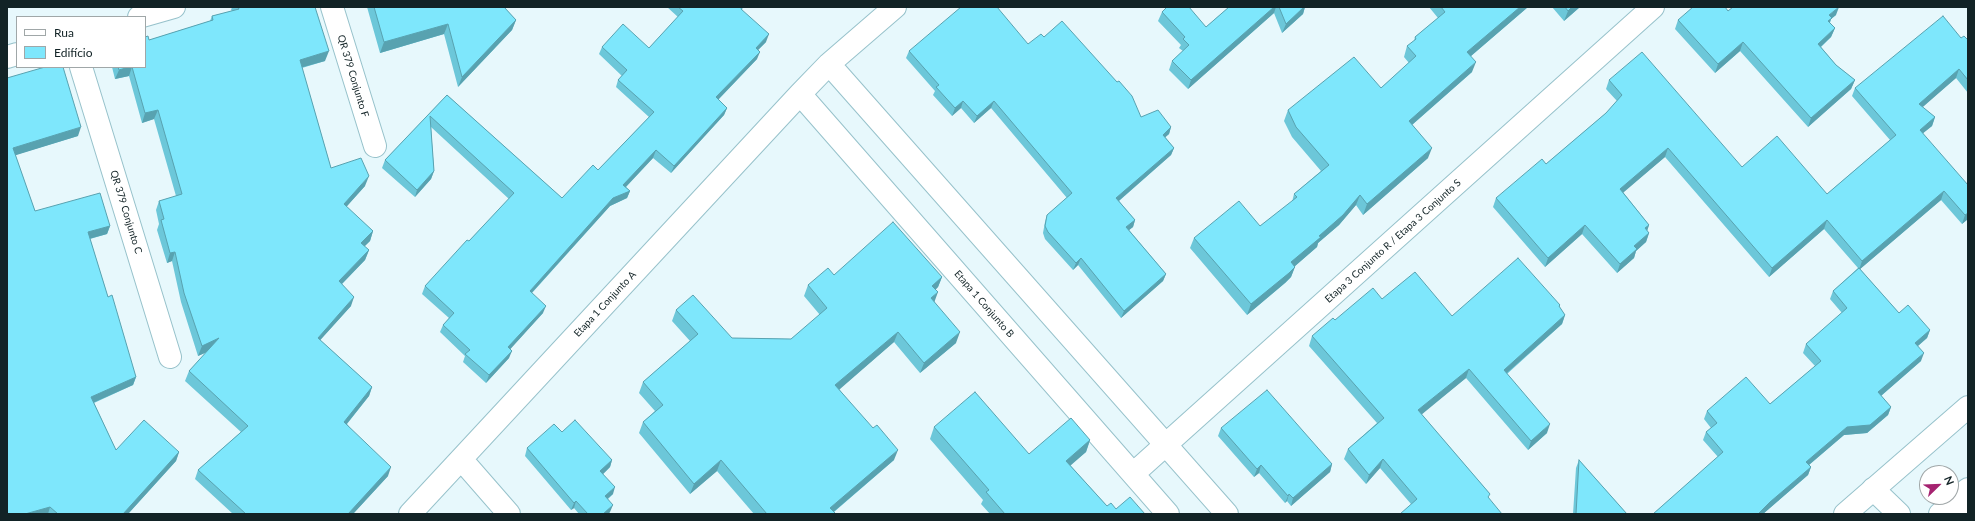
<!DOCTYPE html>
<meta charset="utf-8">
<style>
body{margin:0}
#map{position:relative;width:1975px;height:521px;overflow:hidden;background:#e7f8fc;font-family:Lato,sans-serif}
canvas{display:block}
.frame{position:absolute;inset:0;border:8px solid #122326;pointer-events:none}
.legend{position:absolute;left:16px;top:16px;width:130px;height:52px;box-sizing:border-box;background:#fff;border:1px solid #a0a7a8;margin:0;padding:5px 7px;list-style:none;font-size:12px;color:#122326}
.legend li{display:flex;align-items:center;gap:8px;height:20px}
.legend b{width:20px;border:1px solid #a0a7a8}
.north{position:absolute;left:1919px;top:465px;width:40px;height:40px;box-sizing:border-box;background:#fff;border:1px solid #a0a7a8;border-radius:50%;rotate:67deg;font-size:11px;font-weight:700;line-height:16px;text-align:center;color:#122326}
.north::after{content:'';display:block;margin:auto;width:14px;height:18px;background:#a52370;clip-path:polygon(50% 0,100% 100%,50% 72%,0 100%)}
</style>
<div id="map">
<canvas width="1975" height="521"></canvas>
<div class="frame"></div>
<ul class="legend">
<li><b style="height:5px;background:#fff"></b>Rua</li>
<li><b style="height:11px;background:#7ee7fc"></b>Edifício</li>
</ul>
<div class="north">N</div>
</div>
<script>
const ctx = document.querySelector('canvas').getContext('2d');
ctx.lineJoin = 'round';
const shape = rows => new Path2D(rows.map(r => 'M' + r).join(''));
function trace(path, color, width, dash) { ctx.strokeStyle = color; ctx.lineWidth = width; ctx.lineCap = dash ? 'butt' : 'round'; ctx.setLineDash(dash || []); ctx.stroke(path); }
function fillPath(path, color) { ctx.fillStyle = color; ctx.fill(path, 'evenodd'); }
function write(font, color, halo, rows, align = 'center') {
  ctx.font = font + ' Lato,sans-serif'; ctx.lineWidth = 3.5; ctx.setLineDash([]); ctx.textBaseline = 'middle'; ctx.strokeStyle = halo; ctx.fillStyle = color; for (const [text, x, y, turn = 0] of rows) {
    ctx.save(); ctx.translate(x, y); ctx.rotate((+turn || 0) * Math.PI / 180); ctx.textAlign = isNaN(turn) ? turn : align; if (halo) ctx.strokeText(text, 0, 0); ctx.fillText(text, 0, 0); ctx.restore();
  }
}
const street = shape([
 [332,7,375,146],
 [139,17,174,7],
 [7,57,17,54],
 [829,64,1227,514],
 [81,67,170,357],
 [800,94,1168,514],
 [461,459,509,514],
 [1133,474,1653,7],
 [1873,489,1899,514],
 [1957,499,1968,512],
 [410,514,800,94,829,64,895,7]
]);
const secondary = shape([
 [1845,514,1968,407],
 [1940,514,1968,489]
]);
trace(street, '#97c2cb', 24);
trace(secondary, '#97c2cb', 24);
trace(street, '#fff', 22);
trace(secondary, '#fff', 22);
fillPath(shape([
 [232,7,315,7,325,61,302,68,331,168,365,186,346,207,373,231,370,241,364,246,369,250,365,260,342,284,351,306,320,340,372,387,369,396,347,424,388,476,353,514,233,514,195,479,198,470,241,432,185,381,189,371,207,352,198,356,181,302,172,261,167,263,157,230,159,224,156,210,159,201,176,196,154,119,142,123,129,76,115,79,112,67,145,67,149,40,210,21,212,16,232,11,231,10],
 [367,7,504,7,516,20,512,30,458,87,444,34,380,53],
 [667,7,743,7,742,10,766,42,758,50,757,59,718,100,727,108,724,115,671,173,653,158,626,187,630,191,627,198,610,206,532,293,543,313,510,349,509,358,486,383,463,362,465,356,440,332,443,325,449,318,422,294,425,286,469,241,509,199,431,127,434,171,431,179,415,197,382,168,385,160,447,95,562,198,598,170,649,117,616,87,618,80,622,76,599,54,602,47,649,48,678,17],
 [1229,7,1305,7,1303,14,1282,33,1274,13,1188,89,1169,70,1172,61,1183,51,1179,48,1181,45,1158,21,1162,12,1206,27],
 [1429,7,1528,7,1471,56,1472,72,1412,125,1428,158,1363,215,1356,205,1339,225,1318,243,1317,247,1295,266,1291,277,1285,283,1247,315,1190,248,1194,238,1260,226,1292,202,1294,194,1321,171,1292,137,1284,121,1288,110,1381,88,1409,63,1404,57,1407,46,1414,41,1415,37,1438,18],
 [1552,7,1580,7,1564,21],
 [1728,11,1836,15,1831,19,1830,23,1835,28,1831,37,1821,47,1836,65,1855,80,1851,89,1808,127,1740,51,1715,73,1675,29,1678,20],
 [1044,37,1141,117,1171,127,1169,134,1165,137,1174,148,1171,155,1119,201,1135,220,1133,227,1129,230,1166,274,1163,281,1121,318,1078,265,1073,270,1045,239,1043,233,1045,222,1047,215,1067,198,991,108,974,123,961,108,952,116,933,95,935,91,906,58,909,51,1028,44],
 [1961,38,1968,40,1968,93,1956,78,1922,107,1935,117,1932,126,1923,133,1968,219,1962,224,1941,200,1860,269,1899,313,1930,330,1927,338,1918,346,1921,361,1881,396,1891,407,1888,415,1867,433,1844,435,1809,465,1811,467,1808,475,1763,514,1653,514,1718,457,1703,440,1706,432,1711,428,1704,419,1707,411,1770,404,1815,366,1803,353,1806,344,1842,313,1830,299,1833,291,1858,268,1824,229,1769,277,1665,157,1623,192,1649,225,1647,231,1649,233,1646,242,1636,251,1634,258,1617,273,1582,234,1545,267,1493,207,1496,198,1546,164,1606,113,1617,101,1606,89,1609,80,1742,167,1827,194,1890,140,1852,96,1855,88],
 [7,78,78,136,15,155,35,211,110,226,107,234,90,239,108,297,136,377,133,385,94,403,116,450,179,452,176,461,128,514,7,514],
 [834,275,942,277,938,287,935,290,934,301,956,343,920,373,894,342,839,389,894,460,834,512,836,514,754,514,717,471,690,494,639,433,643,422,655,411,639,393,643,382,690,341,672,321,676,310,732,338,791,339,820,315,804,296,808,285],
 [1382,299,1452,316,1560,305,1559,308,1565,315,1562,324,1507,374,1547,433,1528,450,1466,378,1421,414,1490,494,1411,504,1380,468,1366,484,1344,459,1348,449,1377,423,1309,346,1312,336,1335,320],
 [934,427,1029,454,1090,440,1086,452,1070,465,1107,506,1116,509,1145,514,990,514,981,504,983,500,930,439],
 [1221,428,1332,464,1330,472,1291,506,1287,501,1285,503,1259,473,1254,477,1218,436],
 [562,432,612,460,610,467,603,474,613,494,608,499,610,512,608,514,579,514,574,508,571,510,525,456,527,448],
 [1579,460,1627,514,1573,514,1576,468]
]), '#6cc7d9');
fillPath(shape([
 [1274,7,1276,7,1274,13,1188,89,1191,80],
 [1304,7,1305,7,1303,14,1282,33,1286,24],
 [1520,7,1528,7,1464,62,1467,52],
 [1572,7,1580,7,1564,21,1568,11],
 [1839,7,1836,15,1831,19,1828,27,1829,15],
 [516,20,512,30,458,87,462,77],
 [448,24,444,34,380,53,384,42],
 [1835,28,1831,37,1815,52,1818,44],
 [769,34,766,42,753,55,756,48],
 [1743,42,1740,51,1715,73,1718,64],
 [329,51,325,61,296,69,300,60],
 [760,52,757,59,713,105,716,97],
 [1476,62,1472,72,1405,131,1409,121],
 [129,67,132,67,129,76,115,79,119,70],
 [1959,69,1956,78,1916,113,1919,104],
 [1855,80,1851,89,1808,127,1811,118],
 [963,101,961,108,952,116,955,108],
 [994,101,991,108,974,123,977,116],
 [727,108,724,115,671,173,674,166],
 [158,110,154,119,142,123,145,113],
 [1935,117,1932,126,1917,138,1920,130],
 [81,127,78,136,10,157,13,148],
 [1171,127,1169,134,1160,142,1163,135],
 [1174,148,1171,155,1114,205,1116,198],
 [1432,148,1428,158,1363,215,1367,204],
 [1668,148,1665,157,1617,198,1620,189],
 [656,150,653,158,621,192,623,185],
 [434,171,431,179,415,197,417,190],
 [369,176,365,186,340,214,344,204],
 [630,191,627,198,610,206,527,298,530,291,613,198],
 [1944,191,1941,200,1859,270,1862,261],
 [1360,195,1356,205,1339,225,1318,243,1317,247,1287,273,1291,262],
 [1968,213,1968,219,1962,224,1965,215],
 [1135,220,1133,227,1124,234,1126,227],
 [1827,220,1824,229,1769,277,1772,268],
 [1585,225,1582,234,1545,267,1548,258],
 [1649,225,1646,234,1645,228],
 [110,226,107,234,85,240,88,232],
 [373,231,370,241,358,253,361,243],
 [1649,233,1646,242,1636,251,1634,258,1617,273,1620,264,1634,246],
 [369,250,365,260,336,290,339,281],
 [175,252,172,261,167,263,170,253],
 [1081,258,1078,265,1073,270,1076,263],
 [1295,267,1291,277,1285,283,1247,315,1251,304],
 [1166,274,1163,281,1121,318,1124,311],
 [942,277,938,287,928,297,932,286],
 [938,292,934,303,931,298],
 [354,297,351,306,314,347,318,338],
 [546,306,543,313,505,355,508,347],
 [1565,315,1562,324,1500,379,1504,370],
 [1930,330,1927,338,1912,351,1915,343],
 [898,332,894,342,832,396,835,385],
 [960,332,956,343,920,373,924,363],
 [219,338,216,348,198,356,202,346],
 [512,351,509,358,486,383,489,375],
 [1924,353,1921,361,1875,401,1878,392],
 [1469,369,1466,378,1415,420,1418,410],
 [136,377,133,385,88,405,91,397],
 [372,387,369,396,341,431,344,422],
 [1891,407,1888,415,1867,433,1844,435,1803,470,1806,462,1847,427],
 [1550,424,1547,433,1528,450,1531,441],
 [1090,440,1086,452,1062,473,1066,461],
 [898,450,894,460,831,514,830,508],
 [179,452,176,461,128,514,123,514],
 [1383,459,1380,468,1366,484,1369,475],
 [612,460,610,467,598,479,600,471],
 [721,460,717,471,690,494,694,484],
 [1332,464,1330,472,1291,506,1293,498],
 [1261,465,1259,473,1254,477,1257,469],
 [391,467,388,476,353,514,348,514],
 [1811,467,1808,475,1763,514,1758,514,1770,502],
 [615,487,613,494,602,503,605,496],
 [1289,494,1287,501,1285,503,1288,496],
 [576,501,574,508,571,510,574,503],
 [613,505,610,512,608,514,603,514],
 [50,507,48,514,25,514]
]), '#58a2b0');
const building = shape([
 [238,7,315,7,329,51,300,60,331,168,361,158,369,176,344,204,373,231,361,243,369,250,339,281,354,297,318,338,372,387,344,422,391,467,348,514,246,514,198,470,248,426,189,371,219,338,202,346,184,293,175,252,170,253,161,220,164,219,159,201,182,194,158,110,145,113,132,67,145,67,145,37,148,36,149,40,213,20,212,16,239,9,238,7],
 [374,7,504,7,516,20,462,77,448,24,384,42,374,7],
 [678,7,742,7,741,9,769,34,756,48,760,52,716,97,727,108,674,166,656,150,623,185,630,191,613,198,530,291,546,306,508,347,512,351,489,375,465,354,470,350,443,325,454,313,425,286,467,240,469,241,514,193,430,116,434,171,417,190,385,160,447,95,562,198,593,165,598,170,654,112,618,80,627,70,602,47,623,24,649,48,683,11,678,7],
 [961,7,997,7,1028,44,1041,34,1044,37,1062,21,1117,82,1119,81,1132,96,1141,117,1158,110,1171,127,1163,135,1174,148,1116,198,1135,220,1126,227,1166,274,1124,311,1081,258,1076,263,1048,232,1045,226,1047,215,1072,193,994,101,977,116,963,101,955,108,936,87,939,85,909,51,961,7],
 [1167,7,1189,7,1206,27,1229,7,1274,7,1191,80,1172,61,1189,45,1183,39,1185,37,1162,12,1167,7],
 [1279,7,1304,7,1286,24,1279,7],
 [1441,7,1520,7,1467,52,1476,62,1409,121,1432,148,1367,204,1360,195,1343,215,1319,236,1321,237,1291,262,1295,267,1289,273,1251,304,1194,238,1239,201,1260,226,1297,197,1294,194,1329,165,1296,127,1288,110,1354,57,1381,88,1416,56,1407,46,1416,39,1415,37,1445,12,1441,7],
 [1565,7,1572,7,1568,11,1565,7],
 [1693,7,1725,7,1728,11,1733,7,1839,7,1829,15,1832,18,1828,21,1835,28,1818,44,1836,65,1855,80,1811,118,1743,42,1718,64,1678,20,1693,7],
 [1943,16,1961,38,1964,36,1968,40,1968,80,1959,69,1919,104,1935,117,1920,130,1968,185,1968,213,1965,215,1944,191,1862,261,1827,220,1772,268,1668,148,1620,189,1649,225,1645,228,1649,233,1634,246,1637,249,1620,264,1585,225,1548,258,1496,198,1542,159,1546,164,1606,113,1622,95,1609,80,1642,52,1742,167,1777,136,1827,194,1896,135,1855,88,1943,16],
 [45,67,63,67,81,127,13,148,35,211,100,193,110,226,88,232,108,297,112,295,136,377,91,397,116,450,144,420,179,452,123,514,58,514,50,507,25,514,7,514,7,78,45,67],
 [118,67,129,67,119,70,118,67],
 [893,222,942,277,932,286,938,292,931,298,960,332,924,363,898,332,835,385,873,428,877,425,898,450,830,508,836,514,767,514,721,460,694,484,643,422,663,405,643,382,698,334,676,310,693,295,732,338,791,339,827,308,808,285,828,268,834,275,893,222],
 [1518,258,1560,305,1559,306,1565,315,1504,370,1550,424,1531,441,1469,369,1418,410,1490,494,1488,497,1502,514,1400,514,1417,499,1383,459,1369,475,1348,449,1384,418,1312,336,1333,318,1335,320,1373,288,1382,299,1415,272,1452,316,1518,258],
 [1859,268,1899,313,1908,305,1930,330,1915,343,1924,353,1878,392,1891,407,1870,425,1847,427,1806,462,1811,467,1770,502,1758,514,1653,514,1723,452,1706,432,1717,423,1707,411,1746,377,1770,404,1821,361,1806,344,1847,308,1833,291,1859,268],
 [1267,390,1332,464,1293,498,1289,494,1288,496,1261,465,1257,469,1221,428,1267,390],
 [975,392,1029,454,1071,418,1090,440,1066,461,1107,506,1111,503,1116,509,1130,497,1145,514,1005,514,986,492,989,490,934,427,975,392],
 [575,420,612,460,600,471,615,487,605,496,613,505,603,514,588,514,576,501,574,503,527,448,554,424,562,432,575,420],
 [1579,460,1627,514,1576,514,1579,460]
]);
fillPath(building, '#7ee7fc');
trace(building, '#58a2b0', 1);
write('10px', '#122326', '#fff', [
 ["QR 379 Conjunto F",353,76,73],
 ["QR 379 Conjunto C",126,212,73],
 ["Etapa 3 Conjunto R / Etapa 3 Conjunto S",1393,241,-42],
 ["Etapa 1 Conjunto A",605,304,-47],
 ["Etapa 1 Conjunto B",984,304,49]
]);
</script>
